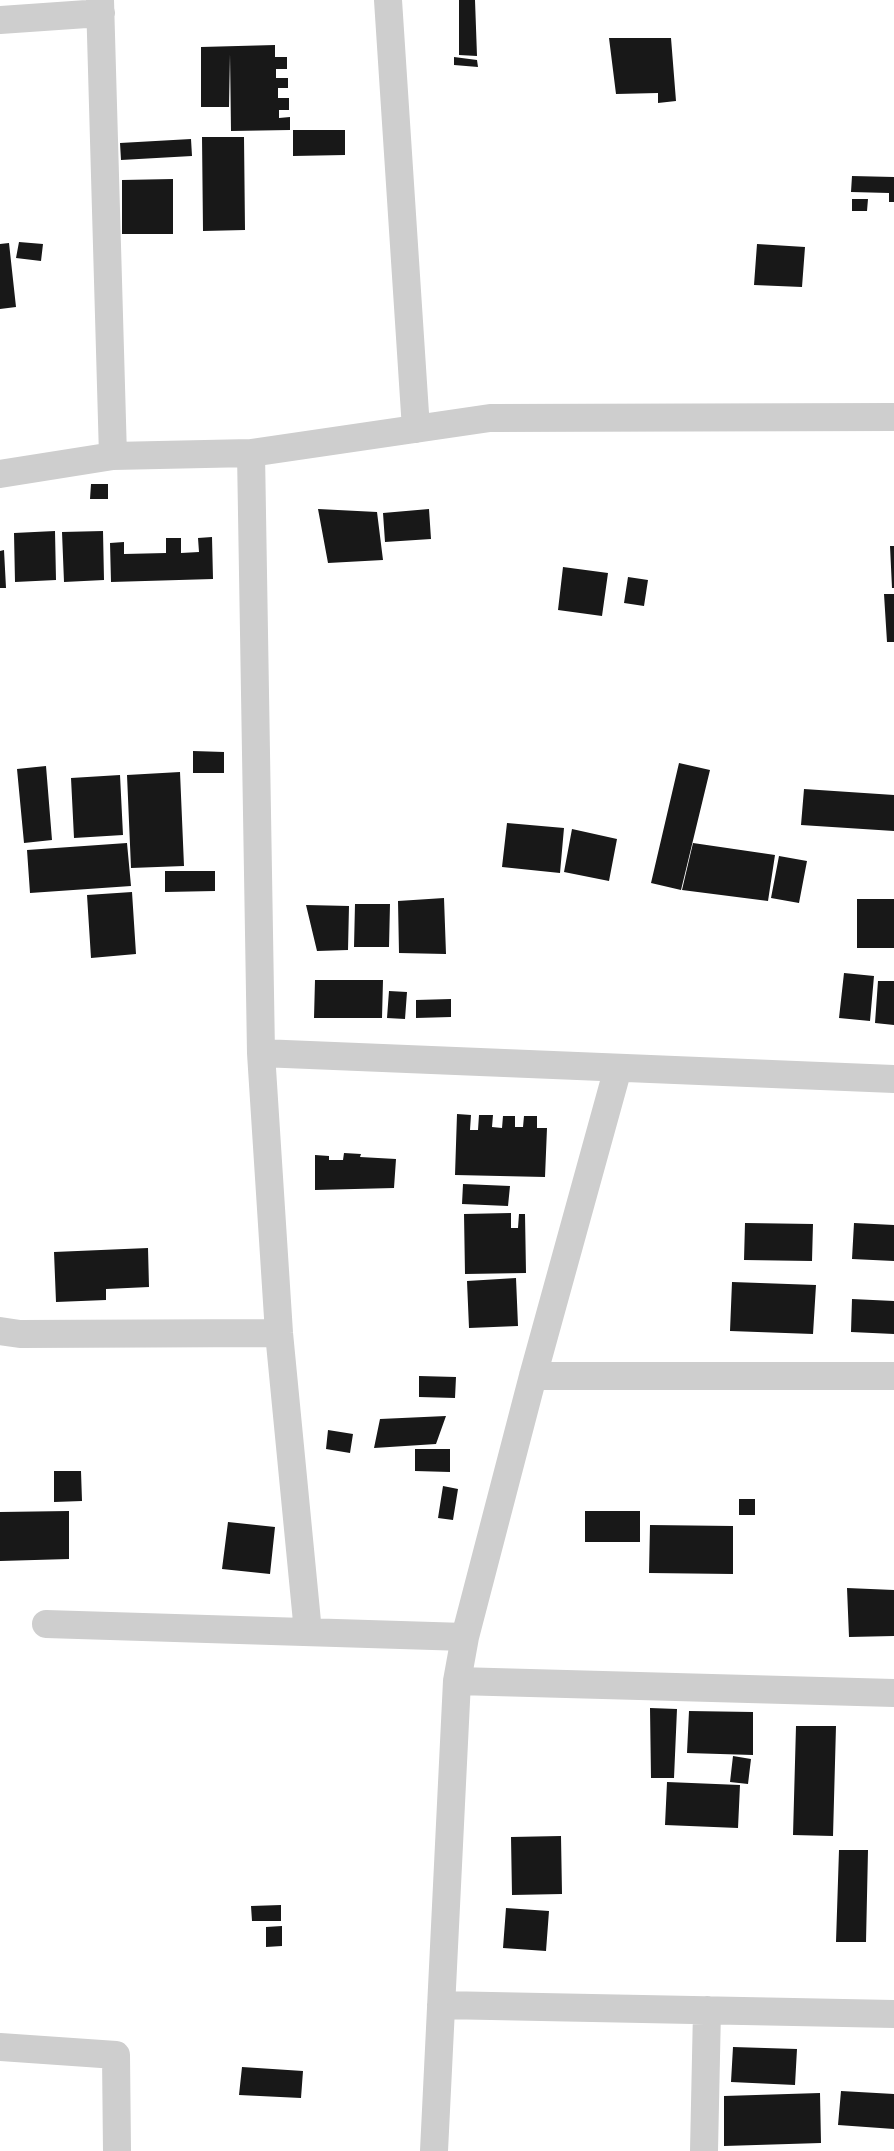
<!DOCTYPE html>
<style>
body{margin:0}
canvas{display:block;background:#fff}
</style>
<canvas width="894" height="2151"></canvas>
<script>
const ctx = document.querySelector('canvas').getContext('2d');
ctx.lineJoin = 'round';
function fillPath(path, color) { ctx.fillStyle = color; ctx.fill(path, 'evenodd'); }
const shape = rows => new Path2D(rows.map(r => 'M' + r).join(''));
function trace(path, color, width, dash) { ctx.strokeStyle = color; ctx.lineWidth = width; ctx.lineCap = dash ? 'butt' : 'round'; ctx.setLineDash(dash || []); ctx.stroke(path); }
fillPath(shape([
 [459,0,475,0,477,56,459,55],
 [609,38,671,38,676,101,658,103,658,93,616,94],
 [275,45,275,57,287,57,287,69,276,69,276,78,288,78,288,88,278,88,278,98,289,98,289,110,279,110,279,118,290,117,290,130,231,131,230,54,229,107,201,107,201,47],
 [454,57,477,60,478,67,454,65],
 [293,130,345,130,345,155,293,156],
 [202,137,244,137,245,230,203,231],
 [191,139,192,156,121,160,120,143],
 [852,176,894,177,894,202,889,202,889,193,851,192],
 [173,179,173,234,122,234,122,180],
 [852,199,868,199,867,211,852,211],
 [19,242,43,244,41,261,16,258],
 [9,243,16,307,0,309,0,244],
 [757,244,805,247,802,287,754,285],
 [91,484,108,484,108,499,90,499],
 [318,509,377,512,383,560,328,563],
 [429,509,431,539,385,542,383,513],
 [55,531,56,580,15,582,14,533],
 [103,531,104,580,64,582,62,532],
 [212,537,213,579,111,582,110,543,124,542,124,554,166,553,166,538,181,538,181,553,199,552,198,538],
 [890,546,894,546,894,588,892,588],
 [4,550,6,588,0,588,0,551],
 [563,567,608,573,602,616,558,610],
 [628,577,648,580,644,606,624,603],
 [884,594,894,594,894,642,887,642],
 [193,751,224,752,224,773,193,773],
 [679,763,710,770,681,890,651,883],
 [46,766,52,840,24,843,17,769],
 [180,772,184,866,131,868,127,775],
 [120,775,123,835,74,838,71,778],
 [804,789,894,795,894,831,801,825],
 [507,823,564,828,560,873,502,867],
 [572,829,617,839,609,881,564,872],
 [127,843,131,886,30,893,27,850],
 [693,843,775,855,768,901,682,890],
 [779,856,807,861,799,903,771,898],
 [165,871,215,871,215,891,165,892],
 [132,892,136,954,91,958,87,895],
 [444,898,446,954,399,953,398,901],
 [857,899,894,899,894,948,857,948],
 [355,904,390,904,389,947,354,947],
 [306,905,349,906,348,950,317,951],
 [844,973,874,976,870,1021,839,1018],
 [315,980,383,980,382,1018,314,1018],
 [878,981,894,981,894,1025,875,1023],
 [389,991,407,992,405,1019,387,1018],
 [451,999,451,1017,416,1018,416,1000],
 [457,1114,471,1115,470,1130,478,1130,479,1115,493,1115,492,1127,502,1128,503,1116,515,1116,515,1127,523,1127,524,1116,537,1116,537,1128,547,1128,545,1177,455,1175],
 [344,1153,361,1154,360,1157,396,1159,394,1188,315,1190,315,1155,329,1156,329,1160,343,1160],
 [463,1184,510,1186,508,1206,462,1204],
 [511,1213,511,1228,518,1228,519,1214,525,1214,526,1273,465,1274,464,1214],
 [745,1223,813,1224,812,1261,744,1260],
 [854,1223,894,1225,894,1261,852,1259],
 [148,1248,149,1287,106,1289,106,1300,56,1302,54,1252],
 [516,1278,518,1326,469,1328,467,1281],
 [732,1282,816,1285,813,1334,730,1331],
 [852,1299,894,1301,894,1334,851,1332],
 [419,1376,456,1377,455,1398,419,1397],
 [446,1416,436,1444,374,1448,380,1419],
 [328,1430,353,1434,350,1453,326,1449],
 [415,1449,450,1449,450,1472,415,1471],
 [54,1471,81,1471,82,1501,54,1502],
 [443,1486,458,1489,453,1520,438,1518],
 [739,1499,755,1499,755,1515,739,1515],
 [69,1511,69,1559,0,1561,0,1512],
 [585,1511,640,1511,640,1542,585,1542],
 [228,1522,275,1527,270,1574,222,1569],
 [650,1525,733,1526,733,1574,649,1573],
 [847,1588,894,1590,894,1636,849,1637],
 [650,1708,677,1709,674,1778,651,1778],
 [689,1711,753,1712,753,1755,687,1753],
 [796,1726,836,1726,833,1836,793,1835],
 [733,1756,751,1759,748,1784,730,1782],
 [667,1782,740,1785,738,1828,665,1825],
 [561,1836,562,1894,512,1895,511,1837],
 [839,1850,868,1850,866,1942,836,1942],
 [281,1905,281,1921,252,1921,251,1906],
 [506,1908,549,1911,546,1951,503,1948],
 [282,1926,282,1946,266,1947,266,1927],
 [733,2047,797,2049,795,2085,731,2082],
 [242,2067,303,2071,301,2098,239,2095],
 [841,2091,894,2094,894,2129,838,2125],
 [820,2093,821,2143,724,2146,724,2096]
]), '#181818');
trace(shape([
 [100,0,113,456],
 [388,0,416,429],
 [0,20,101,13],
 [251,453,261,1053,279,1333,308,1632],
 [0,474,113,456,251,453,490,418,894,417],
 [261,1053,894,1079],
 [0,1331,20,1334,279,1333],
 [533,1376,894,1376],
 [46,1624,465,1637],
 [457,1681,894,1693],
 [441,2005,894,2014],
 [0,2047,116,2055,117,2151],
 [434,2151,457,1681,465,1637,533,1376,618,1068],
 [704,2151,707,2010]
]), '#cecece', 28);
</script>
